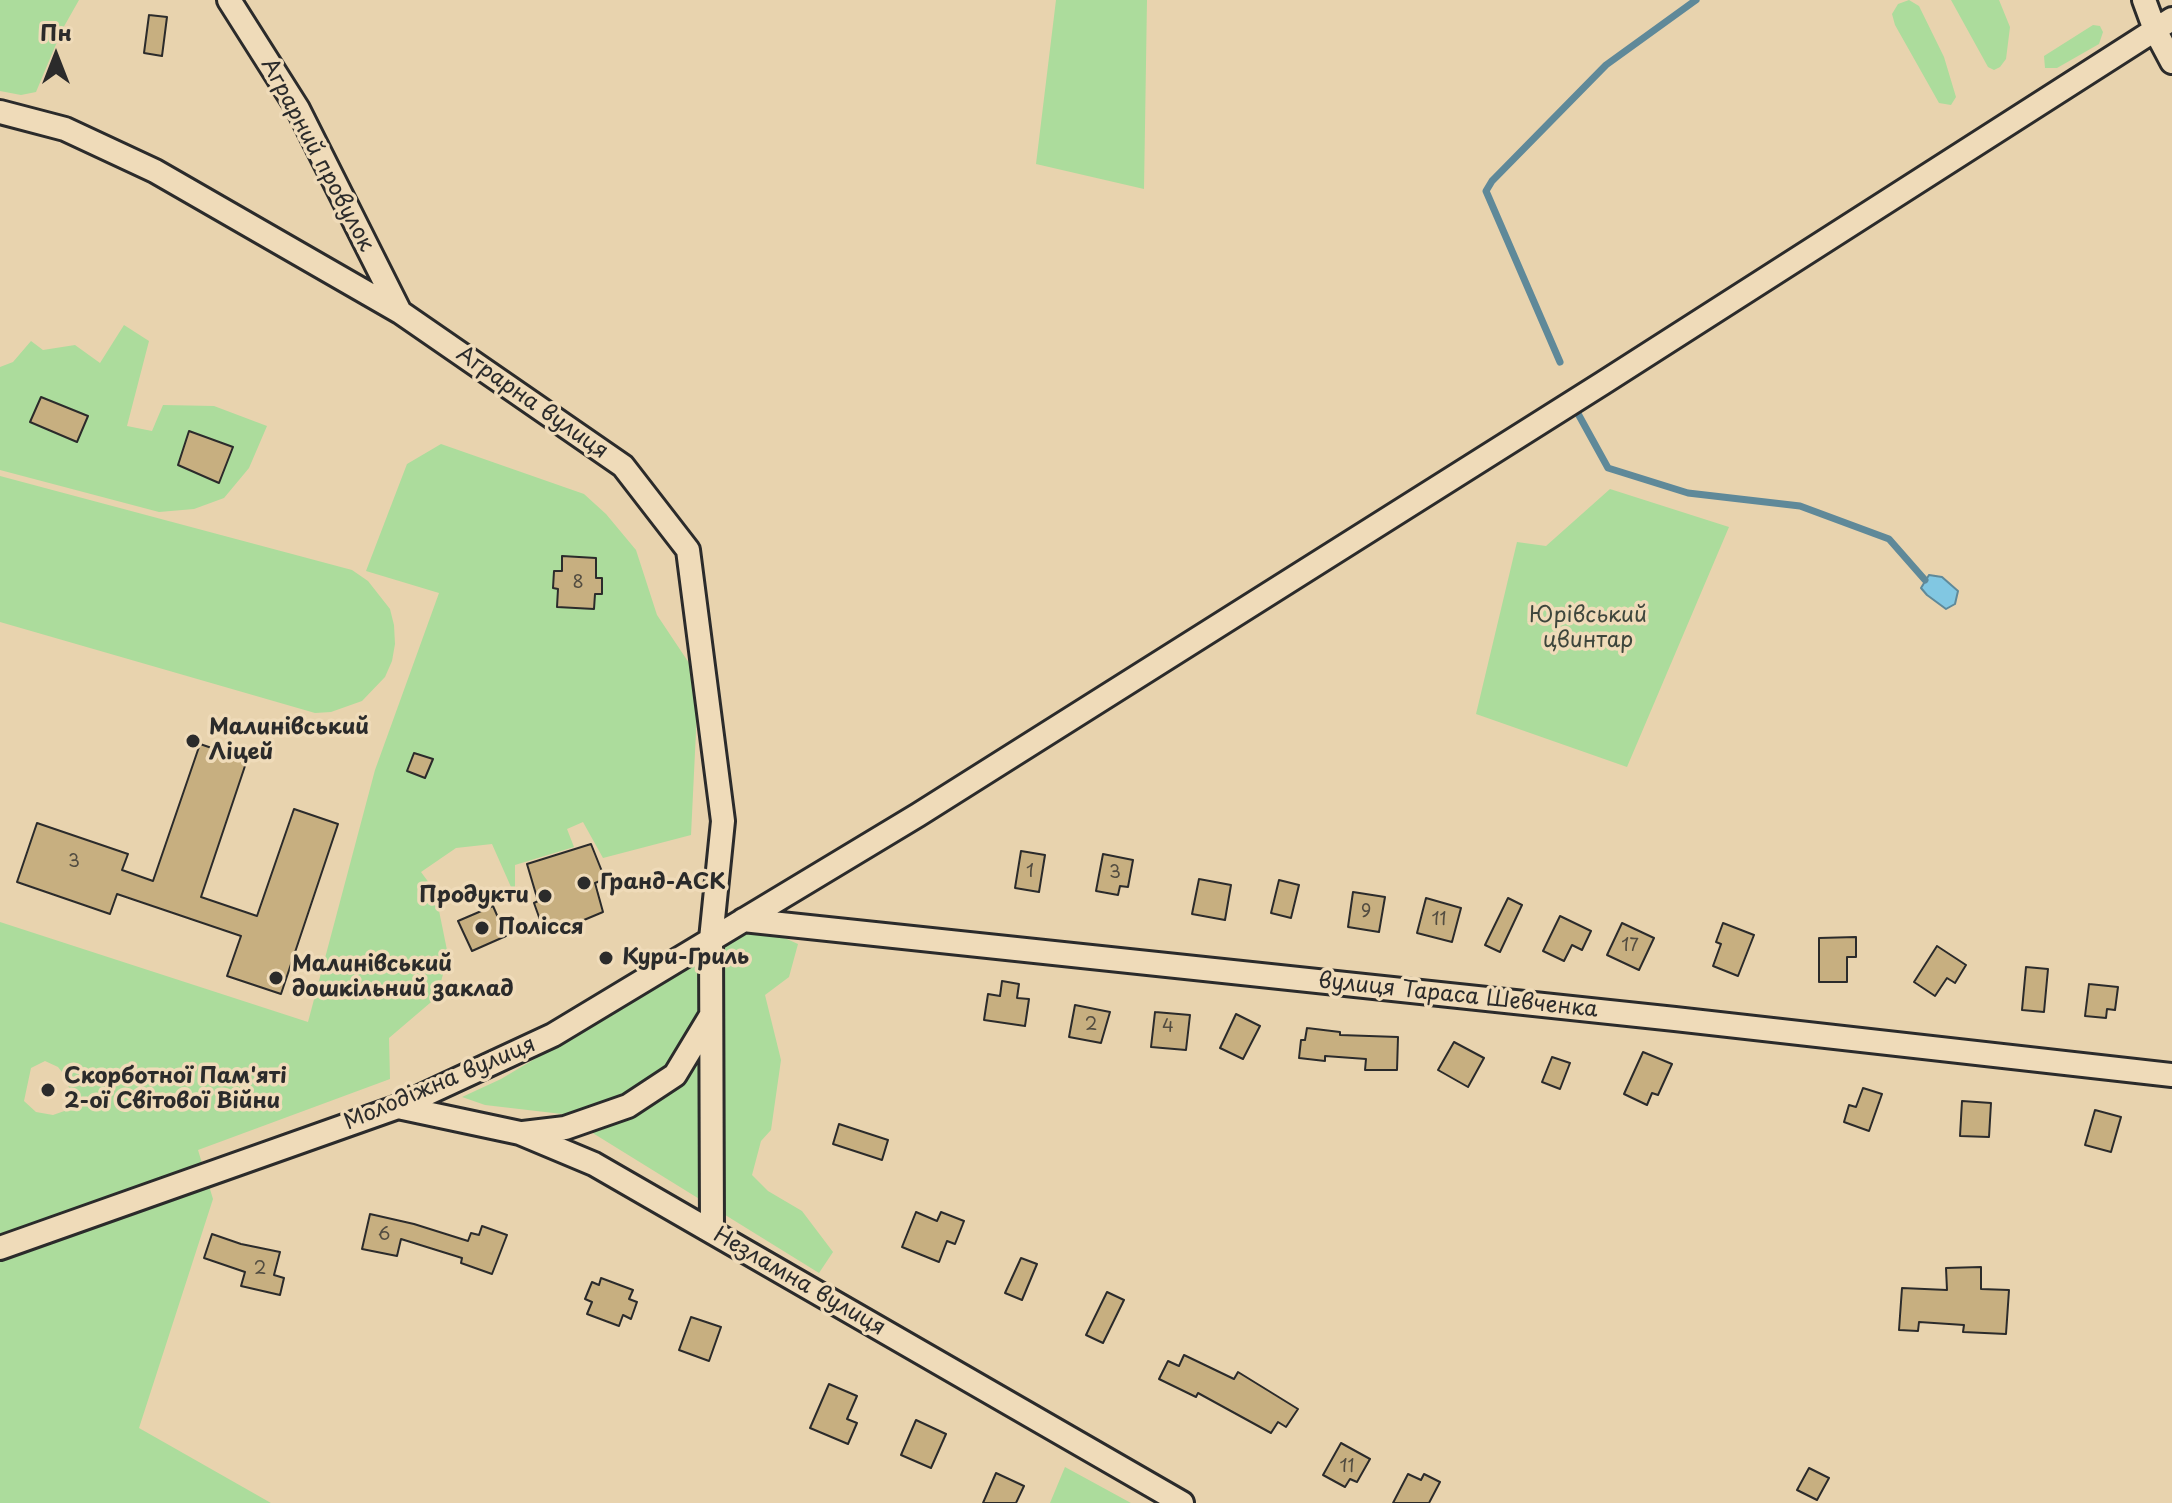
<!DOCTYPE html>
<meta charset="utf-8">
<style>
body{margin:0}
#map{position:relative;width:2172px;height:1503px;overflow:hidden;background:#e8d3ae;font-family:"Playpen Sans",sans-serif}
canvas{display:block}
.north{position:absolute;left:16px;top:16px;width:80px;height:80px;-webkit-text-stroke:6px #efdbb9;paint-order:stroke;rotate:0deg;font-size:22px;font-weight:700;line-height:32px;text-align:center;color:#2b2b2b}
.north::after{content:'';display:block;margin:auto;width:28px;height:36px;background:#2b2b2b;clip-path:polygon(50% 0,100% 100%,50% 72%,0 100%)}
</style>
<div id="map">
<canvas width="2172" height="1503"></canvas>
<div class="north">Пн</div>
</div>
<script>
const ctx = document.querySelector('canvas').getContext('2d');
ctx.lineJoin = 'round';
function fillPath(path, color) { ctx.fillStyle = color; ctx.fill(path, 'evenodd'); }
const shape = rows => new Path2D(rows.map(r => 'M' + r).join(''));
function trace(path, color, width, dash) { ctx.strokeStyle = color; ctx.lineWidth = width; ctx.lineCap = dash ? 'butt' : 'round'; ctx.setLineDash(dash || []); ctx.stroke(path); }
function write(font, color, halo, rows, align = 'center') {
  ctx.font = font + ' "Playpen Sans",sans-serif'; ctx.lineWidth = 7; ctx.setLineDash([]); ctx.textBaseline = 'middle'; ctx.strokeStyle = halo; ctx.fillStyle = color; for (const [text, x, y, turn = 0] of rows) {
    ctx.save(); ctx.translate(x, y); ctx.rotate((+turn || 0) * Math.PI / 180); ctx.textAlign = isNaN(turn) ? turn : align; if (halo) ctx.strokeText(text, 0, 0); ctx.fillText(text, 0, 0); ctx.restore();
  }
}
fillPath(shape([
 [0,0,79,0,62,30,36,92,21,95,0,91],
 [1056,0,1147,0,1144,189,1036,164],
 [1909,0,1919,6,1944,57,1956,97,1951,105,1939,103,1895,25,1892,14,1898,4],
 [1951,0,1999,0,2010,27,2006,59,2000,67,1994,70,1988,67],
 [2093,25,2100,26,2103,32,2099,44,2057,68,2045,68,2044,56],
 [124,325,149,341,127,426,152,431,163,405,214,406,267,426,249,468,224,498,194,509,159,512,0,470,0,367,13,362,31,341,43,350,75,345,100,363],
 [441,444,584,494,606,514,636,550,657,615,695,672,698,690,691,835,603,858,583,822,567,829,574,847,515,865,515,896,492,844,456,848,421,872,435,891,448,955,437,997,389,1038,390,1079,198,1150,213,1199,139,1428,271,1503,0,1503,0,922,308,1022,375,770,439,593,366,571,407,464],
 [45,1061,58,1067,62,1072,72,1094,70,1109,53,1115,36,1112,24,1101,31,1068],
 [0,476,352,570,368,581,390,609,394,625,395,644,392,661,385,677,362,701,331,712,315,713,0,622],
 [1610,489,1729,527,1627,767,1476,714,1517,542,1546,546],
 [758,926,798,944,789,977,765,995,781,1060,771,1130,761,1141,752,1175,768,1191,802,1211,833,1252,819,1273,562,1114,485,1105,462,1097,501,1079],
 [1065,1467,1131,1503,1050,1503]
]), '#acdc9c');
const water = shape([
 [1929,575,1942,577,1958,591,1955,604,1946,609,1927,595,1921,588,1929,575]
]);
fillPath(water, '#81c7e2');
trace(water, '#5f8999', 2);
trace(shape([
 [1560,362,1486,191,1492,181,1606,65,1696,0],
 [1576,410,1608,468,1688,493,1800,506,1889,539,1925,580]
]), '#5f8999', 7);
const building = shape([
 [149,15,167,17,162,56,144,53,149,15],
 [41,397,88,416,77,442,30,422,41,397],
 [189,431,233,447,219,483,178,465,189,431],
 [562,556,596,558,596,578,602,578,602,594,595,594,594,609,557,607,558,589,553,588,554,571,562,571,562,556],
 [200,744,247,760,201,897,257,916,294,809,338,824,281,994,227,976,241,936,117,894,110,914,17,882,37,823,128,854,122,870,153,881,200,744],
 [414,753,433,759,425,778,407,771,414,753],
 [591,844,605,879,595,883,603,912,572,925,544,931,534,903,538,901,527,864,591,844],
 [1021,851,1045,855,1039,892,1015,888,1021,851],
 [1103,854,1133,860,1128,887,1120,886,1118,895,1096,891,1103,854],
 [1199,879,1231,885,1225,920,1192,914,1199,879],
 [1279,880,1299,885,1291,918,1271,913,1279,880],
 [1353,892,1385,897,1379,932,1348,927,1353,892],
 [1426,898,1461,908,1452,942,1417,933,1426,898],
 [1508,898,1522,905,1500,952,1485,945,1508,898],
 [493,906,506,936,472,951,458,921,493,906],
 [1560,916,1591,931,1582,950,1572,945,1564,961,1543,951,1560,916],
 [1622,923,1654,938,1639,970,1607,955,1622,923],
 [1723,923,1754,935,1738,976,1713,966,1721,944,1716,942,1723,923],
 [1856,937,1856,957,1847,957,1847,982,1819,982,1819,938,1856,937],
 [1937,946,1966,965,1955,983,1947,978,1935,996,1914,982,1937,946],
 [2026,967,2048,969,2044,1012,2022,1010,2026,967],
 [1002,981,1019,984,1017,998,1029,999,1025,1026,984,1020,988,994,1000,996,1002,981],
 [2089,984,2118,987,2115,1010,2107,1009,2106,1018,2085,1016,2089,984],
 [1075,1005,1110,1012,1101,1043,1069,1037,1075,1005],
 [1155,1012,1190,1015,1186,1050,1151,1047,1155,1012],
 [1236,1014,1260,1026,1243,1059,1220,1048,1236,1014],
 [1307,1028,1340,1032,1340,1035,1398,1037,1397,1070,1365,1070,1366,1059,1325,1056,1325,1061,1299,1058,1301,1040,1305,1040,1307,1028],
 [1454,1042,1484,1058,1468,1087,1438,1070,1454,1042],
 [1643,1052,1672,1064,1658,1095,1652,1093,1647,1105,1624,1094,1643,1052],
 [1552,1057,1570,1063,1560,1089,1542,1082,1552,1057],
 [1863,1088,1882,1094,1869,1131,1844,1122,1849,1105,1856,1107,1863,1088],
 [1962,1101,1991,1103,1989,1137,1960,1136,1962,1101],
 [2095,1110,2121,1117,2111,1152,2085,1145,2095,1110],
 [839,1124,888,1140,882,1160,833,1144,839,1124],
 [916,1212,937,1221,941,1212,964,1221,955,1244,947,1241,939,1262,902,1247,916,1212],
 [370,1214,414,1224,468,1241,471,1233,479,1235,482,1226,507,1235,492,1274,461,1263,462,1258,401,1239,397,1256,362,1249,370,1214],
 [212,1234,241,1244,280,1252,274,1275,284,1278,280,1295,241,1286,245,1272,204,1258,212,1234],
 [1021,1258,1037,1264,1022,1300,1005,1293,1021,1258],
 [1981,1267,1981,1289,2009,1290,2006,1334,1963,1332,1964,1325,1919,1322,1918,1331,1899,1330,1902,1288,1947,1290,1946,1268,1981,1267],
 [601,1278,633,1290,629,1299,637,1302,631,1319,623,1315,619,1326,587,1314,592,1302,585,1299,592,1282,599,1285,601,1278],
 [1107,1292,1124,1300,1103,1343,1086,1335,1107,1292],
 [691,1317,721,1327,709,1361,679,1350,691,1317],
 [1184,1355,1234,1379,1238,1372,1298,1409,1286,1427,1278,1422,1271,1433,1198,1393,1196,1397,1159,1379,1168,1361,1179,1366,1184,1355],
 [829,1384,857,1396,847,1419,857,1423,848,1444,810,1428,829,1384],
 [916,1420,946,1434,931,1468,901,1455,916,1420],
 [1341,1443,1370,1459,1357,1482,1350,1479,1345,1487,1323,1475,1341,1443],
 [1809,1468,1829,1478,1817,1500,1797,1490,1809,1468],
 [996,1473,1024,1486,1016,1503,983,1503,996,1473],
 [1408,1474,1421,1480,1424,1474,1440,1482,1429,1503,1393,1503,1408,1474]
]);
fillPath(building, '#c7af80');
trace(building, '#2b2b2b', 2);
const minor = shape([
 [229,0,298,109,400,312],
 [2144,0,2155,30,2172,62],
 [0,112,65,129,155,171,400,312,623,466,688,550,723,821,711,939,712,1231],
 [743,920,1675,1019,2172,1075],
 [398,1107,520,1133,594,1164,1182,1503],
 [523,1133,565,1128,628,1106,675,1075,710,1017],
 [0,1248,398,1107,553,1035,918,815,1603,383,2172,19]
]);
trace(minor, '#2b2b2b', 28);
trace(minor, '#efdbb9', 22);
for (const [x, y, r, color] of [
 [193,741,8,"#2b2b2b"],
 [584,883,8,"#2b2b2b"],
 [545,896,8,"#2b2b2b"],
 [482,928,8,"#2b2b2b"],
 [606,958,8,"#2b2b2b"],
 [276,978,8,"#2b2b2b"],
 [48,1090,8,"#2b2b2b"]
]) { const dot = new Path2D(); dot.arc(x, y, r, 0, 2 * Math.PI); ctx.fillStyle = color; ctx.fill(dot); trace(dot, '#efdbb9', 3); }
write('18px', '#524c40', null, [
 ["8",578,583],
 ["3",74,862],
 ["1",1030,872],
 ["3",1115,873],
 ["9",1366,912],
 ["11",1439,920],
 ["17",1630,946],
 ["2",1091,1025],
 ["4",1168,1027],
 ["6",384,1235],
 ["2",260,1269],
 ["11",1347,1467]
]);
write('22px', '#2b2b2b', '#efdbb9', [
 ["Аграрний провулок",317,155,62],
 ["Аграрна вулиця",532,403,35],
 ["вулиця Тараса Шевченка",1458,996,6],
 ["Молодіжна вулиця",440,1084,-23],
 ["Незламна вулиця",799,1282,30]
]);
write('22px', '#3e463c', '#efdbb9', [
 ["Юрівський",1588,616],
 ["цвинтар",1588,641]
]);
write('bold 22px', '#2b2b2b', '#efdbb9', [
 ["Малинівський",209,728],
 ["Ліцей",209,753],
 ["Гранд-АСК",600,883],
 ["Продукти",529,896,"right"],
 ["Полісся",498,928],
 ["Кури-Гриль",622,958],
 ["Малинівський",292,965],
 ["дошкільний заклад",292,990],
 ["Скорботної Пам'яті",64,1077],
 ["2-ої Світової Війни",64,1102]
], 'left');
</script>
